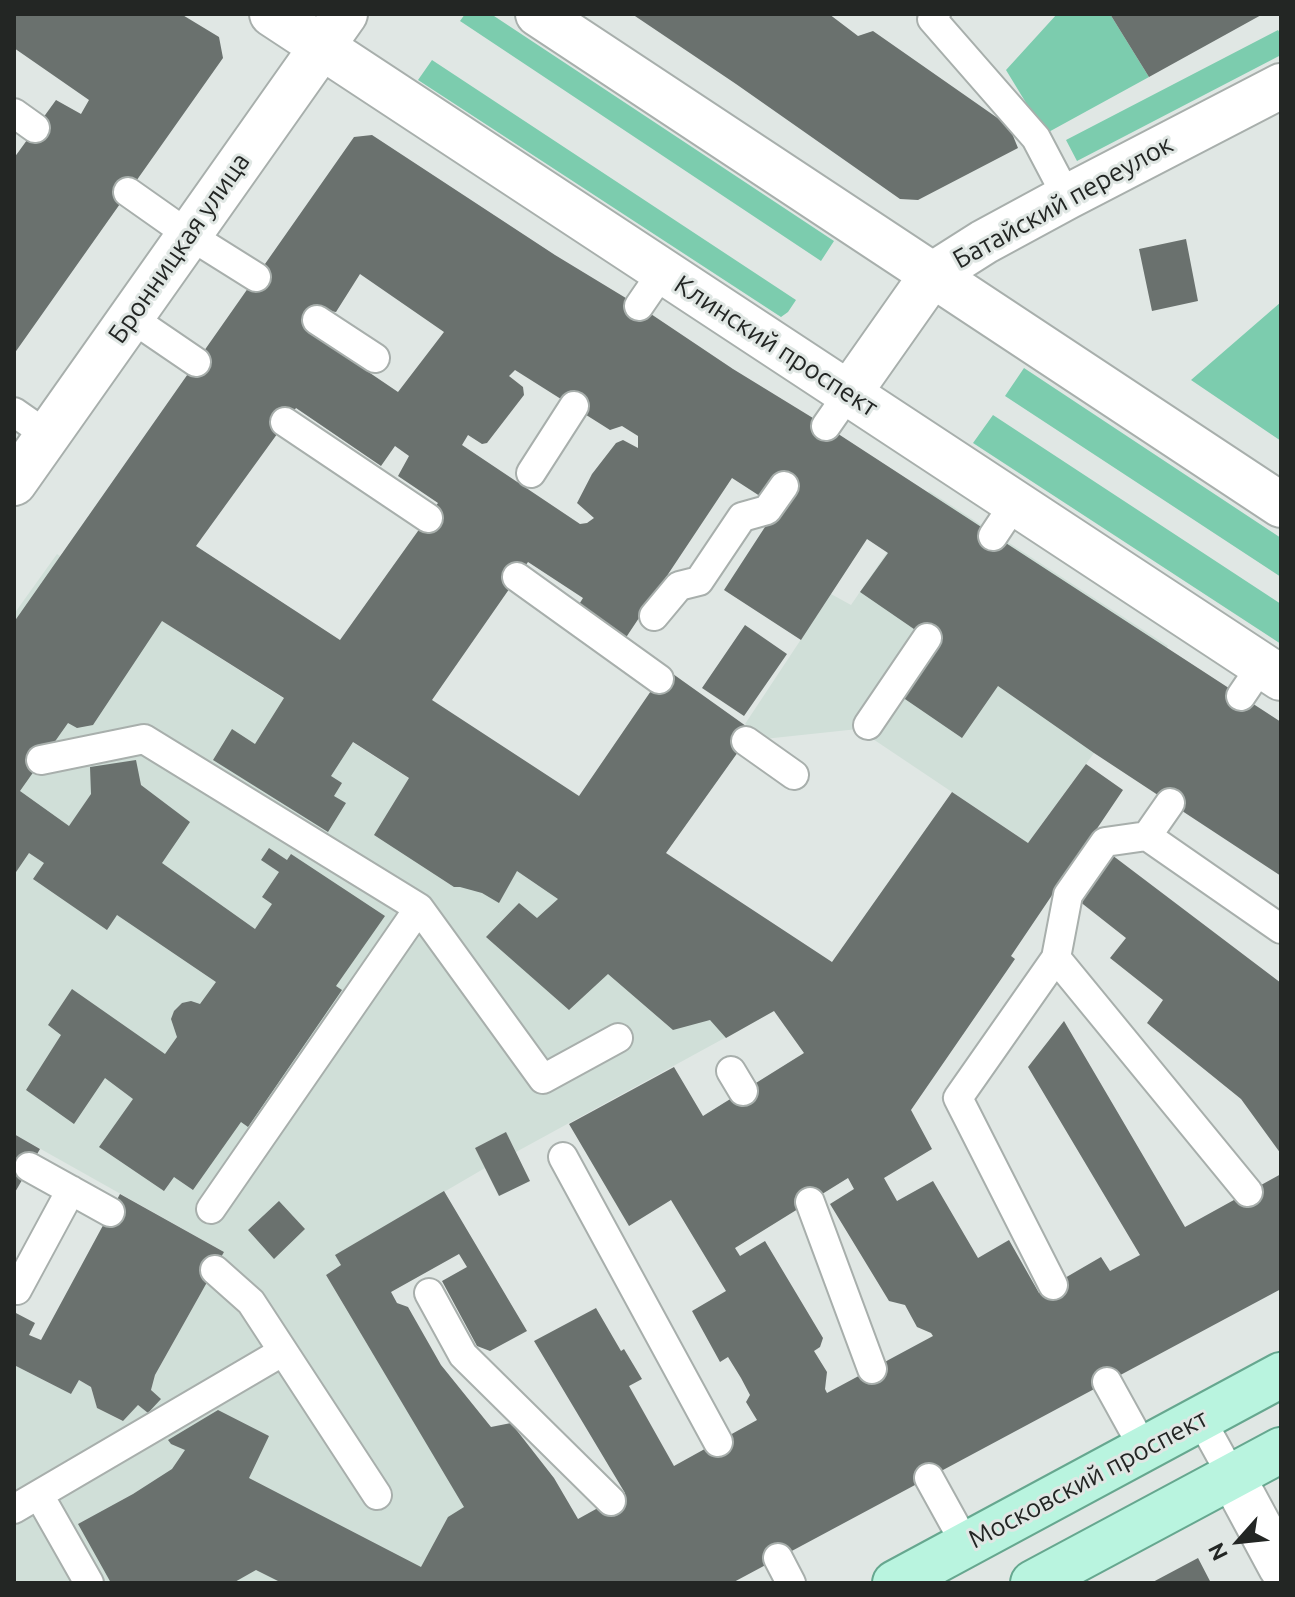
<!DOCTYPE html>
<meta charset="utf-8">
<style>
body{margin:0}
#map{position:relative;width:1295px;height:1597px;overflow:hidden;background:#e0e7e4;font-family:Ubuntu,sans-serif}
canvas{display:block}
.frame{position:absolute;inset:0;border:16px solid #232624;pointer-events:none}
.north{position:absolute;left:1199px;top:1501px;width:80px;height:80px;-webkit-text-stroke:6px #e0e7e4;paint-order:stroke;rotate:243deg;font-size:22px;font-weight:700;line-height:32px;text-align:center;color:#232624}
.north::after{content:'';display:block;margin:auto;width:28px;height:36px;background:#232624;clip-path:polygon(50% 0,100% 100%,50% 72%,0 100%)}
</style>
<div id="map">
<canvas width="1295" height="1597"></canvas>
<div class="frame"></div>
<div class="north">N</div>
</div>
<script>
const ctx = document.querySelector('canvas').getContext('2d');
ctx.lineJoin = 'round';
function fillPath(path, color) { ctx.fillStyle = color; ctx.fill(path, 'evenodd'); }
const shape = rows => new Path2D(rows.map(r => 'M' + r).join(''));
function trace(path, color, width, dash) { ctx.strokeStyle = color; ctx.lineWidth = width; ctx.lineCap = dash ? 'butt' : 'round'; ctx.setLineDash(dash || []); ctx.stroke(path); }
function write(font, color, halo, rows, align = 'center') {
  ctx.font = font + ' Ubuntu,sans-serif'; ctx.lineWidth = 6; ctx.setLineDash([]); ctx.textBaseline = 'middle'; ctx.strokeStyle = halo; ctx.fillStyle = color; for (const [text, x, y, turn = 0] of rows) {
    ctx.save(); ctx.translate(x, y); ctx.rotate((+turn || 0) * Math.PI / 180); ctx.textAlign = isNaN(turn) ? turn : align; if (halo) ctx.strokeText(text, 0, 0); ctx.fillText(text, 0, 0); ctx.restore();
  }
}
fillPath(shape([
 [929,491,1168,646,1094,753,1028,843,858,729,764,739,745,724,831,594,851,605],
 [57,554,774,1011,516,1152,506,1133,475,1148,485,1168,336,1255,341,1265,326,1275,510,1583,14,1583,14,1365,71,1394,79,1380,91,1387,97,1408,122,1421,138,1405,148,1413,160,1399,151,1390,155,1375,224,1252,14,1134,14,614]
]), '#d0dfd8');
fillPath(shape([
 [465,14,491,14,834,241,821,261,460,21],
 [1057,14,1110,14,1149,77,1045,134,1006,70],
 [1278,30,1281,35,1281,55,1077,161,1066,140],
 [432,60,796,300,788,312,781,317,418,80],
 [1281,302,1281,441,1191,380],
 [1024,368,1281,538,1281,577,1005,396],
 [993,415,1281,604,1281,644,973,443]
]), '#7cccae');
fillPath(shape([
 [14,14,181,14,219,37,223,58,14,354,14,158,56,100,81,114,89,100,14,48],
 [632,14,829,14,858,36,873,31,1009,126,1018,148,918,200,900,199,736,84],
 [1110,14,1263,14,1149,77],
 [372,135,555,255,639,306,733,369,826,426,1281,722,1281,876,1094,753,998,686,962,738,902,697,927,638,860,592,888,553,867,539,801,640,724,590,789,490,766,500,732,478,625,639,578,606,583,598,528,562,432,700,579,796,666,669,753,731,666,853,832,962,952,792,1028,843,1086,764,1123,790,1011,956,1015,959,911,1110,932,1149,884,1178,897,1201,933,1181,978,1258,1009,1240,1039,1293,1101,1257,1110,1271,1140,1255,1028,1067,1064,1021,1185,1227,1281,1174,1281,1289,732,1583,282,1583,256,1570,233,1583,111,1583,78,1524,133,1494,172,1469,185,1450,171,1444,168,1440,218,1410,269,1436,249,1478,421,1567,448,1517,464,1507,326,1275,341,1265,335,1255,444,1191,527,1331,490,1351,477,1346,442,1281,467,1267,459,1254,391,1292,397,1303,408,1307,441,1365,491,1427,511,1423,554,1478,578,1519,625,1493,534,1341,596,1308,621,1351,624,1349,642,1379,629,1386,674,1466,757,1420,746,1402,750,1395,741,1378,728,1357,720,1362,692,1311,726,1291,671,1200,629,1226,569,1124,674,1067,703,1116,804,1053,774,1011,726,1038,710,1020,673,1030,608,974,569,1010,486,937,519,903,537,918,558,899,517,871,499,903,482,893,460,887,454,887,374,835,409,778,353,742,331,776,342,783,334,796,346,803,328,832,213,760,232,729,255,744,284,698,162,621,93,725,77,728,68,723,20,791,69,826,91,794,90,767,136,760,141,785,190,822,162,863,255,929,272,904,262,897,279,872,261,860,269,848,287,860,291,854,385,916,336,986,342,990,248,1127,241,1122,193,1190,174,1177,164,1191,99,1147,133,1099,105,1078,74,1124,26,1090,61,1035,48,1025,72,989,165,1054,177,1037,171,1019,174,1011,182,1003,191,1001,200,1004,216,982,117,915,107,930,33,879,44,863,29,853,14,875,14,622,354,137],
 [360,274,444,332,398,392,311,333,323,310,336,312],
 [515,370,610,430,622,426,638,436,638,448,623,440,616,443,592,474,577,503,594,518,587,523,580,524,462,445,468,435,482,444,487,443,524,395,523,387,509,376],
 [296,408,381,466,395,446,409,456,398,476,438,503,340,640,196,546],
 [848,1178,854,1189,830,1204,889,1301,905,1305,917,1327,931,1333,933,1336,827,1393,825,1389,827,1372,814,1351,820,1347,823,1338,765,1241,740,1256,735,1248],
 [1186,239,1198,301,1152,311,1139,249],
 [745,625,787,654,744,716,702,688],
 [1112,855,1281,983,1281,1154,1241,1099,1147,1023,1163,1000,1110,958,1126,938,1079,901],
 [506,1132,530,1181,499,1196,475,1148],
 [14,1134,40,1149,14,1194],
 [120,1194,224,1252,155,1375,151,1390,161,1399,148,1413,138,1405,123,1421,97,1408,91,1387,79,1380,71,1394,14,1365,14,1312,35,1323,29,1335,41,1340],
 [279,1201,305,1229,274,1259,248,1230],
 [1198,1558,1211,1583,1151,1583]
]), '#6a716e');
const service = shape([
 [936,14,932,19,1036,138,1067,197],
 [14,113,35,128],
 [128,192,189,235,256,277],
 [639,306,663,271],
 [130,317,196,362],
 [317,320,375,358],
 [14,412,47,435],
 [285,422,428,518],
 [826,426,849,393],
 [531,473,574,406],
 [993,536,1015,503],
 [517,577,659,679],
 [654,616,679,586,699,581,742,517,767,510,784,486],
 [1241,696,1262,665],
 [868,725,927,638],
 [746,741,794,775],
 [41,760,144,739,419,908,543,1079,618,1038],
 [1170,803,1147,836,1281,929],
 [1147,836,1105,842,1068,895,1056,958,1248,1192],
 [731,1071,743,1091],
 [563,1157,718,1442],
 [29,1167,110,1212],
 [810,1202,872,1369],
 [211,1209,419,908],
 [215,1270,251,1302,377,1495],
 [1053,1285,958,1098,1056,958],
 [17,1290,71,1190],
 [429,1293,463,1355,611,1501],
 [1107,1382,1144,1449],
 [1200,1418,1232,1476],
 [929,1478,966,1545],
 [39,1495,89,1583],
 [14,1509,282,1352],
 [778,1558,791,1583]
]);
const minor = shape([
 [272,14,1281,678],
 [538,14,1281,505],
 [849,393,932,275,984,242,1067,197,1281,86],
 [14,483,345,14],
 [1232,1476,1281,1567]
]);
const primary = shape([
 [895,1583,1281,1375],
 [1033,1583,1281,1450]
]);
trace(service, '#a8afac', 32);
trace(minor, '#a8afac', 48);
trace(primary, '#66a78f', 48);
trace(service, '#fff', 28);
trace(minor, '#fff', 44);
trace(primary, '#b9f4df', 44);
write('26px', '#232624', '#e0e7e4', [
 ["Батайский переулок",1063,202,-29],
 ["Бронницкая улица",179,248,-55],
 ["Клинский проспект",776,346,33],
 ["Московский проспект",1088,1479,-28]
]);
</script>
